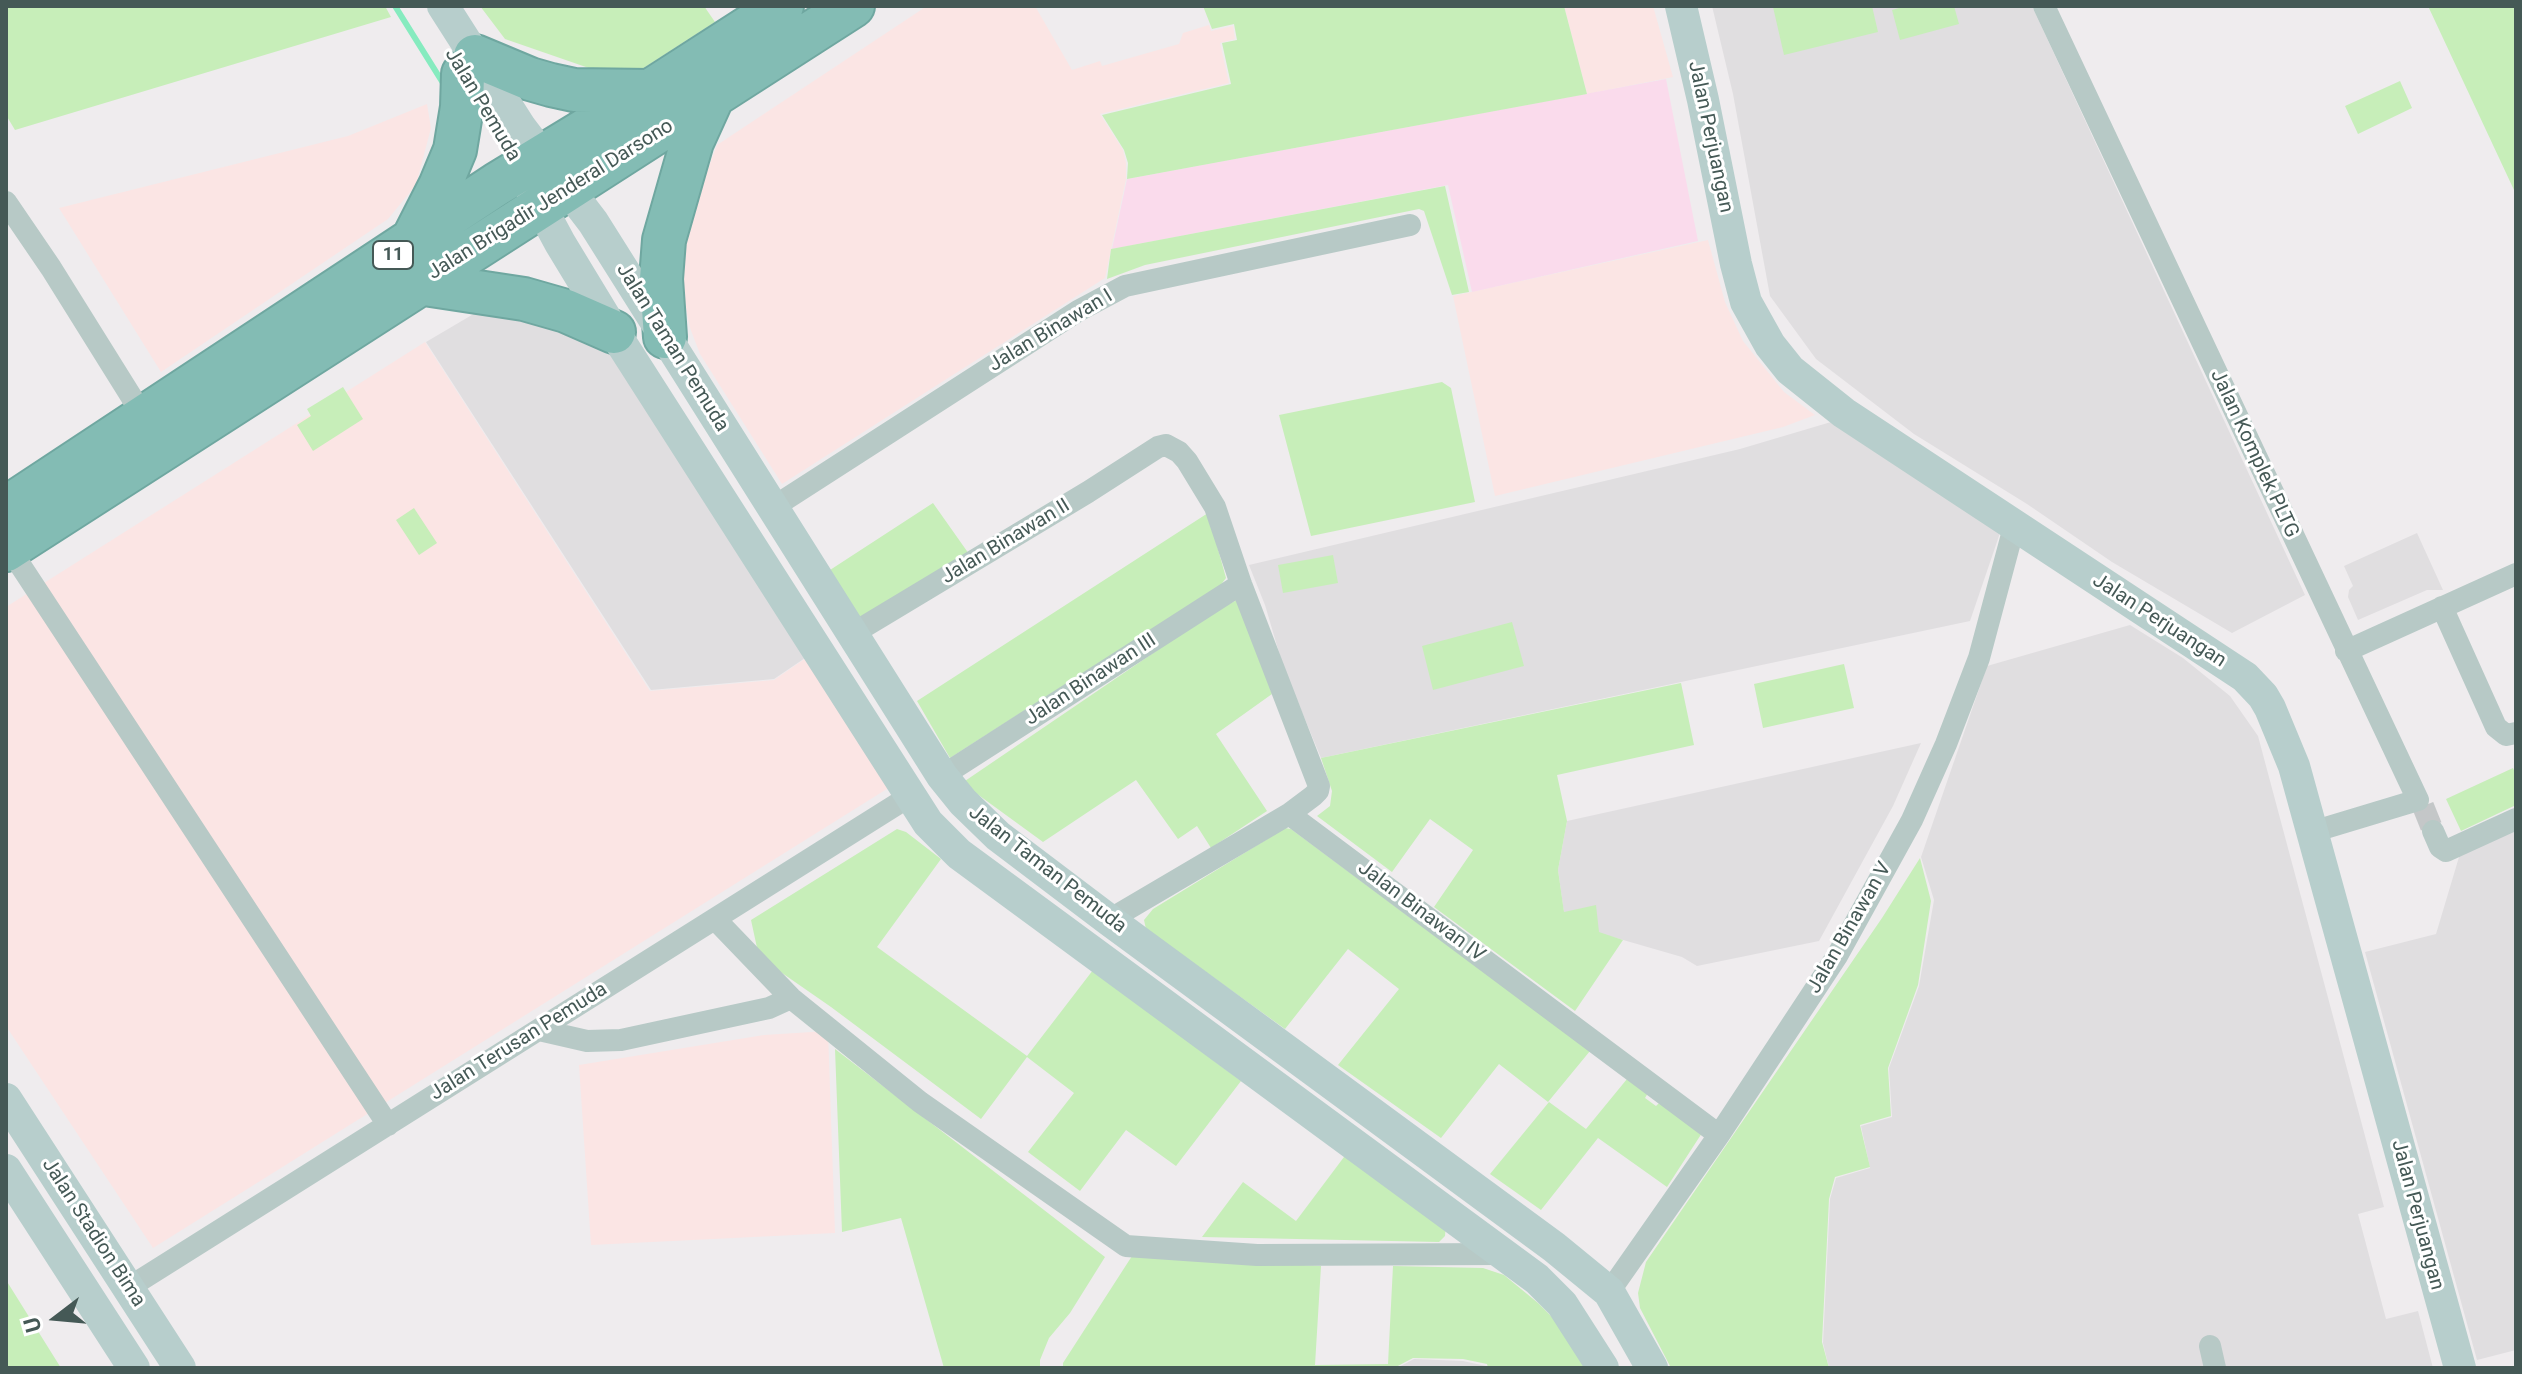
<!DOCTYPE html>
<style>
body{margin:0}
#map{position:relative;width:2522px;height:1374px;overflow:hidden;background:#efecee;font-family:Roboto,sans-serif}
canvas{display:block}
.frame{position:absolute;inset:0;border:8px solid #455956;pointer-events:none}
.north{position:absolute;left:16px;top:1278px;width:80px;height:80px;-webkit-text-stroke:6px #fff;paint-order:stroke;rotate:254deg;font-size:22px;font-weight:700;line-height:32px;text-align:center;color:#455956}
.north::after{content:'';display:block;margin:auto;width:28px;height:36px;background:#455956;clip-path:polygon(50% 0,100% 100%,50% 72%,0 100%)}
</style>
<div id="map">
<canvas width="2522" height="1374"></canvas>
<div class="frame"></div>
<div class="north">U</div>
</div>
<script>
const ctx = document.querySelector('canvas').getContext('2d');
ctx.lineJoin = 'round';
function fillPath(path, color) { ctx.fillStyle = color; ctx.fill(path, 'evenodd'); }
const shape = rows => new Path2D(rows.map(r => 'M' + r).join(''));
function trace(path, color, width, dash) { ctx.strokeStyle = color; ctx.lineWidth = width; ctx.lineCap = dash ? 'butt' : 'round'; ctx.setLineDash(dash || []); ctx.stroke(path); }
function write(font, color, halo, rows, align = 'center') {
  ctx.font = font + ' Roboto,sans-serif'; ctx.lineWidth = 6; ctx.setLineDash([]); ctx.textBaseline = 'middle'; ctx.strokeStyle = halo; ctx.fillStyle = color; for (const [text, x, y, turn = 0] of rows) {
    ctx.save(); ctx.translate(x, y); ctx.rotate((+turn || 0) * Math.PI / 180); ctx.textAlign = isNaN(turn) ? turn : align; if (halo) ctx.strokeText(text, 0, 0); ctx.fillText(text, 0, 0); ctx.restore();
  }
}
fillPath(shape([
 [927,6,1035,6,1072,70,1100,61,1102,66,1179,44,1183,33,1209,25,1211,31,1233,26,1235,39,1220,43,1229,83,1100,114,1123,150,1126,163,1126,179,1105,278,782,484,700,354,690,328,681,282,681,262,698,196,717,145],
 [1564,6,1653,6,1673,77,1587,94],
 [427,104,431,128,416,185,388,219,161,372,59,208,348,136],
 [1708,240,1725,302,1743,341,1784,392,1815,415,1783,427,1495,496,1453,296],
 [425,342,650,691,774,680,809,656,890,787,153,1248,6,1026,6,607],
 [828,1031,835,1233,591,1245,579,1065,764,1035]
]), '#fbe5e4');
fillPath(shape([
 [1712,6,2032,6,2305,595,2232,633,2112,562,2027,504,1914,434,1816,359,1770,296,1733,94],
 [482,309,519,314,610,347,808,656,774,679,651,690,426,342],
 [1831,422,2000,533,1970,621,1321,758,1283,666,1265,605,1249,565,1740,449],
 [2417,533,2443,590,2427,590,2358,620,2348,597,2349,590,2353,586,2344,566],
 [2130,625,2183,658,2230,696,2258,736,2384,1207,2358,1214,2386,1319,2418,1311,2433,1368,1829,1368,1823,1343,1830,1199,1836,1178,1870,1168,1861,1126,1892,1117,1889,1068,1919,986,1934,900,1921,857,1987,666],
 [1921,743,1893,806,1819,941,1697,966,1682,957,1599,933,1564,913,1558,870,1567,821],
 [2516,822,2516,1350,2477,1360,2365,952,2436,934,2462,847],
 [1414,1359,1463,1361,1486,1366,1487,1368,1397,1368]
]), '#e0dee0');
fillPath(shape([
 [1666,79,1698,241,1472,292,1448,185,1112,249,1127,179]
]), '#fadbec');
fillPath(shape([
 [6,6,385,6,391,17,15,130,6,115],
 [480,6,704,6,715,22,636,73,609,75,505,39],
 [1203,6,1564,6,1587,94,1127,179,1128,163,1124,150,1102,115,1231,84,1222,43,1237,40,1234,24,1212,29],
 [1872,6,1878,32,1784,55,1773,7],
 [1906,6,1954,6,1959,24,1900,40,1892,10],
 [2428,6,2516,6,2516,189,2514,190],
 [2400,81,2412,108,2358,134,2345,106],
 [1445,186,1469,292,1452,295,1424,211,1419,209,1145,265,1107,279,1111,249],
 [1442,382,1451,388,1475,502,1311,536,1279,415],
 [343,387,363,419,313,451,297,425,311,416,307,409],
 [933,503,969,554,862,621,830,570],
 [414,508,437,543,419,555,396,520],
 [1208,513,1226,578,1220,586,950,758,917,701],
 [1333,555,1338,583,1283,593,1278,565],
 [1237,600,1242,602,1272,694,1216,734,1267,811,1211,848,1197,826,1178,839,1136,780,1043,842,962,783,1215,611],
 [1512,622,1524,666,1433,690,1422,646],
 [1844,664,1854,708,1763,728,1754,684],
 [1681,683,1694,745,1557,775,1567,821,1558,870,1564,912,1596,905,1599,932,1623,940,1575,1011,1434,907,1473,850,1430,819,1392,872,1317,816,1330,806,1332,791,1321,758],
 [2513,768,2516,775,2516,805,2461,831,2446,799],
 [1285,828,1291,829,1590,1051,1548,1102,1499,1064,1441,1138,1338,1065,1399,989,1348,949,1285,1029,1146,929,1144,920,1153,909],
 [897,829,906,832,941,859,877,947,1027,1056,1093,970,1241,1081,1176,1166,1126,1130,1080,1191,1028,1152,1074,1093,1027,1057,981,1119,831,1007,759,957,751,920],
 [1920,858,1931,901,1918,985,1888,1068,1891,1116,1860,1125,1870,1167,1835,1177,1829,1199,1822,1342,1829,1368,1671,1368,1640,1308,1638,1293,1646,1262,1882,918],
 [835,1049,1105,1257,1070,1313,1049,1338,1040,1360,1040,1368,944,1368,901,1218,842,1232],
 [1627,1079,1648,1093,1645,1098,1656,1106,1661,1101,1702,1133,1667,1187,1598,1138,1541,1210,1490,1174,1549,1102,1586,1129],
 [1350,1149,1446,1224,1445,1236,1439,1242,1202,1237,1243,1182,1296,1221],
 [1132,1256,1321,1266,1315,1365,1388,1364,1393,1266,1483,1268,1504,1275,1538,1303,1562,1327,1588,1368,1488,1368,1487,1364,1463,1359,1413,1358,1394,1368,1063,1368,1063,1363],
 [6,1280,61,1368,6,1368]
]), '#c7eeb9');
trace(shape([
 [395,6,443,83]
]), '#86ebbf', 6);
trace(shape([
 [2423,806,2433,831]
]), '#c4c7c8', 22, [22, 11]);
const highway = shape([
 [475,56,530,79,551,85,574,90,650,91],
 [413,239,440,186,455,150,462,107,463,74],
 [418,283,524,299,566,311,614,332],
 [665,337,661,279,664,240,692,142,712,98],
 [6,508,497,184,650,91,782,6],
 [6,550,853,6]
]);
trace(highway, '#6fa7a0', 46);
trace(shape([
 [2044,6,2418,800,2312,832],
 [6,202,51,268,144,417],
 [772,508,1078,311,1125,286,1410,225],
 [9,548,388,1125],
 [2442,607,2496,727,2506,735,2516,733],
 [852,634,1088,492,1158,447,1166,445,1179,452,1187,461,1215,507,1241,584,1319,786,1318,791,1313,796,1289,814],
 [2346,651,2516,574],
 [942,776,1241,584],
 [2433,831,2440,847,2446,851,2516,819],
 [715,919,791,998,920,1102,1126,1246,1257,1255,1504,1254],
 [1109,920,1289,814,1719,1135],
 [539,1030,587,1041,621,1040,769,1008,791,998],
 [128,1288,910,796],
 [1609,1292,1719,1135,1837,956,1912,820,1946,744,1979,658,2014,527],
 [2210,1346,2215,1368]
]), '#b7c9c6', 22);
trace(shape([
 [443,6,521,128,593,222,942,776,963,802,998,836,1109,920,1554,1247,1609,1292,1652,1368],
 [1681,6,1703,100,1736,264,1746,302,1770,345,1790,370,1844,413,2245,677,2263,696,2270,708,2294,766,2460,1368],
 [531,189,560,243,614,332,928,823,959,854,1537,1279,1562,1304,1603,1368],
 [6,1099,180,1368],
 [6,1170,134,1368]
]), '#b7cecc', 32);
trace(highway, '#83bcb4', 42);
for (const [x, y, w] of [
 [393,255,40]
]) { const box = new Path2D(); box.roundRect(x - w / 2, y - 14, w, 28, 6); ctx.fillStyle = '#fff'; ctx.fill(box); trace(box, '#455956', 2); }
write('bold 18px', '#455956', null, [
 ["11",393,255]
]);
write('20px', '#455956', '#fff', [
 ["Jalan Pemuda",482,105,59],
 ["Jalan Perjuangan",1710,137,78],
 ["Jalan Brigadir Jenderal Darsono",551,200,-32],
 ["Jalan Binawan I",1051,331,-31],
 ["Jalan Taman Pemuda",672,348,58],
 ["Jalan Komplek PLTG",2254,454,65],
 ["Jalan Binawan II",1006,542,-31],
 ["Jalan Perjuangan",2159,621,33],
 ["Jalan Binawan III",1091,680,-33],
 ["Jalan Taman Pemuda",1047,870,38],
 ["Jalan Binawan IV",1421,912,37],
 ["Jalan Binawan V",1850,928,-60],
 ["Jalan Terusan Pemuda",519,1042,-32],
 ["Jalan Perjuangan",2417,1215,75],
 ["Jalan Stadion Bima",93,1233,57]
]);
</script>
